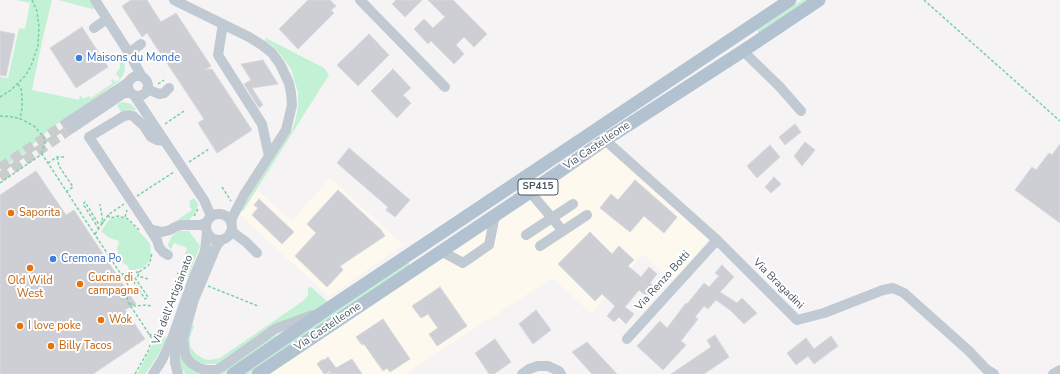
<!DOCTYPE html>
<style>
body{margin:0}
canvas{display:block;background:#f5f3f3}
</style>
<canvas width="1060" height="374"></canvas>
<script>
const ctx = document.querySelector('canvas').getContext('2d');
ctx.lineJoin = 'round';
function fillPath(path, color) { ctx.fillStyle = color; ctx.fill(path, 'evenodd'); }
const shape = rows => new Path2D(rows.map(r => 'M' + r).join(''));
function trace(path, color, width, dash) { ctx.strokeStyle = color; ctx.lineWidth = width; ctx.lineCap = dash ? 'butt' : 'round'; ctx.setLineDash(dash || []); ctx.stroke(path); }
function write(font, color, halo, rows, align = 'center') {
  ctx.font = font + ' "Nunito Sans",sans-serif'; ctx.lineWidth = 4; ctx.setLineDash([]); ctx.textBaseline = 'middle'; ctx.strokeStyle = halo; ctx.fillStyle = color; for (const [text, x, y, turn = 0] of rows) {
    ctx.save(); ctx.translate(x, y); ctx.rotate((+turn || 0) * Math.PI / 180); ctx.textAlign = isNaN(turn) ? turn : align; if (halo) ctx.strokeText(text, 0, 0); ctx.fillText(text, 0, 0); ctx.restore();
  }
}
fillPath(shape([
 [618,140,617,145,713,234,673,281,643,254,591,313,552,278,405,374,269,374],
 [330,178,403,245,329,297,240,215,257,190,292,221]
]), '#fdf9ef');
fillPath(shape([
 [16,0,52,0,43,37,32,90,79,100,80,95,83,99,89,96,91,98,113,83,111,80,113,79,115,82,120,79,116,73,120,68,120,65,118,59,123,56,124,59,125,70,123,75,119,81,90,102,65,118,40,137,24,154,0,169,0,77,8,78,19,28,25,29,30,3],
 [59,0,90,0,94,8,92,9],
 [802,0,810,0,759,34,757,30],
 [266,38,324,68,329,75,243,211,241,209,292,130,296,118,298,106,298,92,291,69,284,59,276,49,265,40],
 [123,102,131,104,137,111,128,109,121,112,117,105,119,103],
 [194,198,198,204,197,209,194,214,189,220,176,221,192,210,189,205,190,203,189,201],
 [119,217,128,220,130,222,147,240,150,244,151,254,151,258,146,265,143,268,129,271,128,266,122,262,118,255,118,250,117,250,119,241,109,238,101,231,109,220,113,218],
 [181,231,189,231,200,246,188,277,186,276,193,260,187,257,187,256,185,254,187,248,174,243,171,249,169,248,168,244,172,236,177,232],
 [408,262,410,265,248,374,240,374],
 [311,287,329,303,221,362,215,364,203,364,197,362,192,358,189,353,186,342,191,324,194,325,190,338,190,346,192,349,196,354,204,359,210,360,220,358,303,301,308,295,308,288],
 [284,331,224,374,186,374,182,370,179,365,178,347,207,372],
 [165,336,166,339,157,357,145,374,137,374,149,351,153,344,153,337,159,338]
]), '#c3f1d5');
const building = shape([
 [131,0,147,0,161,22,176,13,211,66,205,70,212,69,252,130,217,153,198,123,204,119,147,33,142,37,122,6,131,0],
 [308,0,330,0,336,6,331,10,334,13,298,49,279,29,308,0],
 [396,0,422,0,405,17,392,4,396,0],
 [428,0,453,0,487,34,474,47,464,37,456,45,464,54,454,64,431,41,428,44,414,29,424,19,433,28,445,17,428,0],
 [82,27,108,67,76,88,50,48,82,27],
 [0,31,15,34,6,76,0,75,0,31],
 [369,34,389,55,358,86,337,65,369,34],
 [263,60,278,84,252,88,263,105,259,108,244,84,251,80,241,64,263,60],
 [393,69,411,88,403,95,411,103,397,118,371,91,393,69],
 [795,124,801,132,785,145,779,137,795,124],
 [805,142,815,150,802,166,794,156,805,142],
 [1060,144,1060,223,1015,190,1032,167,1036,170,1049,153,1052,155,1060,144],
 [770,145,780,157,757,178,747,166,770,145],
 [349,148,410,200,395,217,386,210,388,207,337,163,349,148],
 [36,171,66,215,74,210,136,304,125,310,145,339,93,374,0,374,0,195,36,171],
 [774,177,781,184,771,193,765,187,774,177],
 [635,180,677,217,664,233,644,216,630,232,600,208,611,194,618,200,635,180],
 [338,190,381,230,385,236,340,266,343,270,327,287,295,256,316,233,307,224,338,190],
 [259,199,294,232,282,244,252,215,258,208,254,205,259,199],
 [590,232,612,254,619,246,634,260,628,266,641,277,649,267,657,274,650,283,658,290,650,299,639,290,625,307,634,314,626,324,619,317,614,322,607,316,615,306,602,294,595,301,558,264,590,232],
 [722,265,734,277,720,292,737,303,742,298,757,313,744,324,730,310,716,300,708,309,704,306,695,317,698,319,681,341,686,345,663,370,637,346,660,321,667,328,686,303,687,304,704,283,709,287,719,276,715,273,722,265],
 [440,287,467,326,437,346,429,334,438,328,428,314,421,318,412,306,440,287],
 [536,310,551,330,533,344,519,324,536,310],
 [383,319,410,359,390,372,387,368,383,371,364,344,362,345,356,337,383,319],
 [715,335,729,357,704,374,671,374,711,347,707,340,715,335],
 [831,336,838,346,814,364,808,356,796,365,787,353,806,338,814,349,831,336],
 [495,339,511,362,494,374,489,374,475,353,495,339],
 [587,342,617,374,592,374,572,352,587,342],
 [328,357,336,368,352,359,362,374,328,374,331,372,330,371,326,374,324,374,317,364,323,359,323,361,328,357]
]);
fillPath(building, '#cdcfd5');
trace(building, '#d7d9de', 1);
trace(shape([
 [0,168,68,122],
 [0,177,72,128]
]), '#caccce', 10, [10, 5]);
trace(shape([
 [924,0,1060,121],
 [18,84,21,89,22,97,22,108,20,119],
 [158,84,164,80],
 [0,97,11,90,25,76,31,66,38,46,39,27,37,11,32,0],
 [0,116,14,117,23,120,34,126,43,136,44,139,45,143,42,151,42,154],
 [165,124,184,111],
 [57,157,59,166,73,187,67,191],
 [189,162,209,149],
 [48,163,57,157,65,157],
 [0,183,42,154,128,285,129,288,127,298,128,302,151,337,151,343,148,351,135,374],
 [222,187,231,201],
 [137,196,174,172],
 [108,215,110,218,118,216,128,219,139,230],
 [194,216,198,209],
 [125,217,127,210],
 [99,229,83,204,85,202,98,223,100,222,103,223,100,204],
 [95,234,108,215,124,204],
 [128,273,145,299,148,297,135,278,138,276],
 [177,273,184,276],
 [121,274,139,272],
 [148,279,138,276,139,272,148,266,150,262,152,253],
 [208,286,258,306],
 [130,305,132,303,135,306,147,305,151,306],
 [149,334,155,337,162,336]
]), '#7ad0a6', 1.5, [3, 2]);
trace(shape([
 [95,0,129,53,142,77],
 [174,0,249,37,262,45,272,53,280,64,289,83,291,93,292,105,286,130,244,195,233,216,231,223],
 [360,0,445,87],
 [223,24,218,55,262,124,269,156],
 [94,28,107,19],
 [743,51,780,87,801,111],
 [129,53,141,44],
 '128 86a10 10 0 1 1 20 0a10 10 0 1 1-20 0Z',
 [147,89,159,94,164,93,169,88],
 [134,95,204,200,211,216],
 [68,122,129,82],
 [72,128,121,95,125,93,130,93],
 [605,140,717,240,797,320,824,313,883,290,893,288,904,293,969,351,986,369,994,374],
 [165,141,157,140,151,137,144,126,133,116,129,115,124,116,89,137,150,229,157,240,159,247,163,252,168,255],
 [530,192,563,231],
 '206 227a13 13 0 1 1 26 0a13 13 0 1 1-26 0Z',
 [150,229,162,232,170,230,175,227,181,225,200,225,206,223],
 [231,231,246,242,257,253],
 [526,235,573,204],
 [540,246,587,215],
 [441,251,463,263,489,245,495,215],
 [193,303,183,339,184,348,186,357,191,363,199,368,207,370,216,370,223,366,275,329,313,315],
 [190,309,216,247,221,240],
 [627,339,717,240],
 [153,374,162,360,173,336,193,279,205,251,207,232],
 [178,374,175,363,175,349,181,334],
 [522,374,529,369,538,366,548,366,559,371,561,374],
 [1053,374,1060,370]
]), '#c1cad2', 10);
trace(shape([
 [233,374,323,312,790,0],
 [258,374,530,192,605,140,743,51,819,0]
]), '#b3c2d1', 13);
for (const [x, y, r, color] of [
 [79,58,4,"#3f7fe0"],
 [11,213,4,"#e8710a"],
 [53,259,4,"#3f7fe0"],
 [30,268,4,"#e8710a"],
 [80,284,4,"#e8710a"],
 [101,320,4,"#e8710a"],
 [20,326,4,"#e8710a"],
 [51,346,4,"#e8710a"]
]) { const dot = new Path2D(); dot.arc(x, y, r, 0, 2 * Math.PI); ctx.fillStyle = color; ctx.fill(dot); trace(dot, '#fff', 1.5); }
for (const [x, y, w] of [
 [538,187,40]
]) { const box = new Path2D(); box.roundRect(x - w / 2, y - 8, w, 16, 3); ctx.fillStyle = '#fff'; ctx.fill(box); trace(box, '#4a5661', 1); }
write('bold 10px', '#4a5661', null, [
 ["SP415",538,187]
]);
write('11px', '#366cbe', '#fff', [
 ["Maisons du Monde",87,58],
 ["Cremona Po",61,259]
], 'left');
write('11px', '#4a5661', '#fff', [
 ["Via Castelleone",597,146,-34],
 ["Via Renzo Botti",663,281,-48],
 ["Via Bragadini",778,284,45],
 ["Via dell'Artigianato",173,300,-69],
 ["Via Castelleone",328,327,-34]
]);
write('11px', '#c56008', '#fff', [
 ["Saporita",19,213],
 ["Cucina di",88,278],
 ["campagna",88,291],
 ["Old Wild",30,281,"center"],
 ["West",30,294,"center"],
 ["Wok",109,320],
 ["I love poke",28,326],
 ["Billy Tacos",59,346]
], 'left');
</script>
